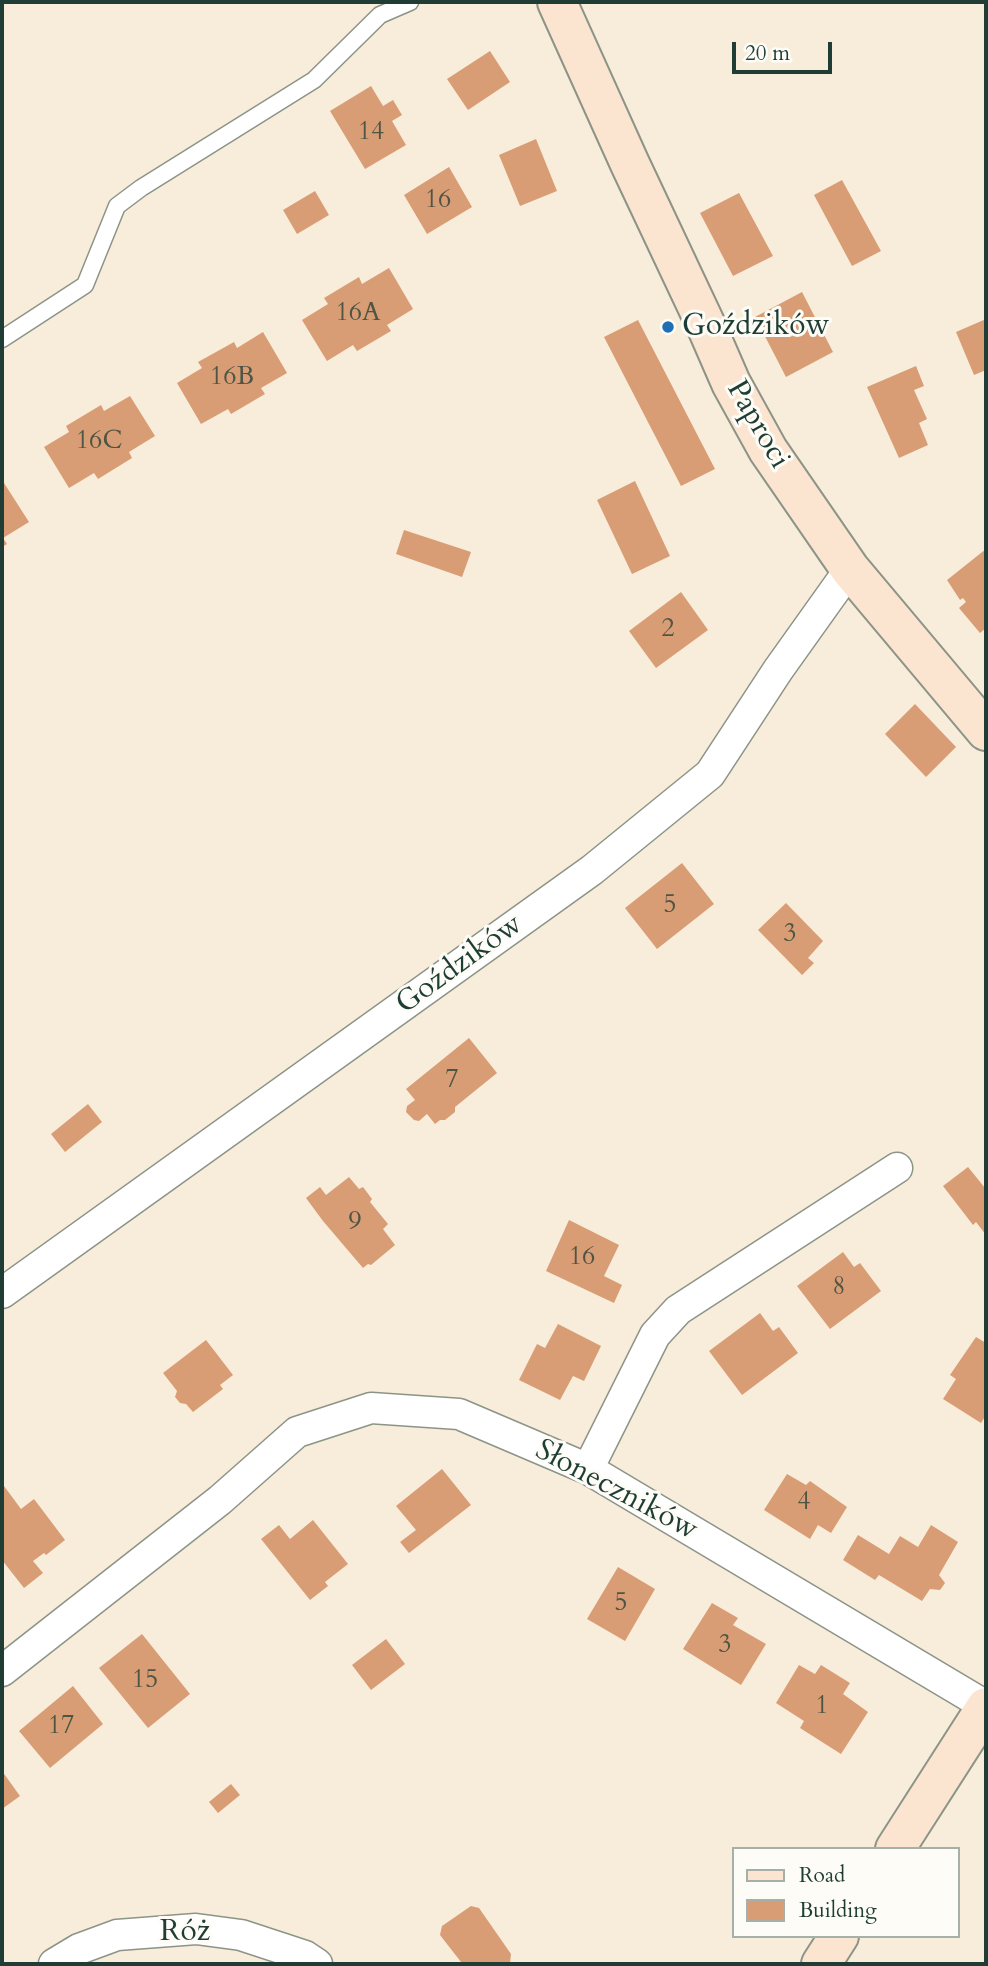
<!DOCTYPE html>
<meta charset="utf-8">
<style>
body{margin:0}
#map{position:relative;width:988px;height:1966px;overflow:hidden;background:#f8ecda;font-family:Cardo,serif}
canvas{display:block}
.frame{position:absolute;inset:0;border:4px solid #1f3d34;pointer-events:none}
.legend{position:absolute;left:732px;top:1847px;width:228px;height:91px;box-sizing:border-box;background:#fdfcf7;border:2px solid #a4b0a9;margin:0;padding:9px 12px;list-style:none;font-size:21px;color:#1f3d34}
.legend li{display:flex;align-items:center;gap:14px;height:35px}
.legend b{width:35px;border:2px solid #a4b0a9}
.scale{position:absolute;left:732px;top:42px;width:100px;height:32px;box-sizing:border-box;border:4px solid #1f3d34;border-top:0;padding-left:9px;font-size:21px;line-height:24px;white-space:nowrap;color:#1f3d34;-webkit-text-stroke:5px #fdfcf7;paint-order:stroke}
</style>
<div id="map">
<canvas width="988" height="1966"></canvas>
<div class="frame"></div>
<ul class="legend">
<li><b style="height:9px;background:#fce5d0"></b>Road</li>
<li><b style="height:19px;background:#d99d75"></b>Building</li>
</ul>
<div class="scale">20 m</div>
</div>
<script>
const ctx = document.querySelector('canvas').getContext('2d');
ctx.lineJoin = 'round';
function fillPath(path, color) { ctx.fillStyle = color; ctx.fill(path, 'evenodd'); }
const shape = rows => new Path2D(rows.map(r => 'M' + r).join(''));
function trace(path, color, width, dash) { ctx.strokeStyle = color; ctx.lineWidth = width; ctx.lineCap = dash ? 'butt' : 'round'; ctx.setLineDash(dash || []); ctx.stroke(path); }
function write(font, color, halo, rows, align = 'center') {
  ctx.font = font + ' Cardo,serif'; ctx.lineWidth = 6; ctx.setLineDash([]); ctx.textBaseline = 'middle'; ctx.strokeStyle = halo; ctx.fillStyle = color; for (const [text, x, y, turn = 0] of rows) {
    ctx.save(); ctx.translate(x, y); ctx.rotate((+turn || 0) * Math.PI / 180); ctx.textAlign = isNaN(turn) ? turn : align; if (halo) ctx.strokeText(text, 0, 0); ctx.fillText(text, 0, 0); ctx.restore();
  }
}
fillPath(shape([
 [490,51,510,82,468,110,447,79],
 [371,86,383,106,393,100,402,115,392,121,406,145,365,169,330,111],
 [536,139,557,191,520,206,499,155],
 [449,167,472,207,427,234,404,195],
 [842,180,881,251,852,266,814,195],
 [315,191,329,215,297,234,283,210],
 [739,193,773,256,733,276,700,213],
 [389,268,413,309,387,325,391,331,357,351,353,345,327,361,302,320,328,304,324,298,359,277,362,284],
 [802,292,833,352,786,377,755,317],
 [986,319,986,370,974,375,956,332],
 [638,320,715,469,681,486,604,337],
 [263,332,287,373,261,388,265,394,231,414,228,409,201,424,177,383,202,368,198,362,234,342,237,348],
 [916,366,924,386,914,390,927,419,919,423,928,445,899,458,867,387],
 [130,396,155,436,129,452,132,458,98,479,94,473,69,488,44,447,69,432,66,426,101,405,104,411],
 [635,481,670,556,632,574,597,500],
 [4,483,29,522,3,538,7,544,2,547,2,484],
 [404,530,471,552,462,577,396,554],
 [986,549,986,628,980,633,959,608,966,602,963,598,960,600,947,580],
 [681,592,708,630,656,668,629,631],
 [915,704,956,747,926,777,885,734],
 [682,863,714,904,657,949,625,908],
 [786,903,823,941,808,958,814,963,802,975,758,930],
 [469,1038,497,1073,455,1107,455,1112,445,1120,440,1120,435,1124,427,1114,419,1121,414,1120,406,1112,407,1106,415,1100,406,1089],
 [88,1104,102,1122,65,1152,51,1134],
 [968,1167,985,1188,986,1187,986,1235,976,1222,973,1225,943,1186],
 [349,1177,359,1189,363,1187,372,1199,370,1202,388,1224,383,1229,395,1245,371,1265,368,1264,363,1268,323,1221,306,1198,320,1187,326,1195],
 [569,1220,619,1245,604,1276,622,1285,614,1303,546,1271],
 [843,1252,854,1267,860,1263,881,1291,830,1329,797,1286],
 [760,1313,773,1331,779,1327,798,1353,742,1395,709,1351],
 [558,1324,601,1346,584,1381,573,1376,560,1400,519,1380,537,1344,545,1348],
 [976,1337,986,1343,986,1415,981,1423,943,1399,956,1379,950,1375],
 [206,1340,233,1375,220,1385,223,1389,193,1412,186,1404,180,1403,175,1397,177,1391,163,1373],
 [442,1469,471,1505,409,1553,400,1542,416,1530,396,1506],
 [787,1474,806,1485,810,1481,847,1507,831,1533,818,1525,810,1539,764,1510],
 [4,1486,21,1509,34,1499,65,1540,46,1555,44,1553,33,1561,43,1573,24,1588,2,1560,2,1488],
 [313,1520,348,1564,325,1582,328,1586,310,1600,261,1539,279,1525,290,1539],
 [931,1525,958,1542,939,1575,945,1583,940,1590,930,1589,922,1601,879,1575,875,1580,843,1560,858,1535,889,1554,900,1536,918,1547],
 [618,1567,655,1589,625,1641,587,1619],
 [712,1603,738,1618,733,1625,766,1644,741,1685,683,1649],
 [142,1634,190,1694,148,1728,99,1668],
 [386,1639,405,1664,371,1690,352,1665],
 [799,1665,815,1674,821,1665,850,1683,843,1694,868,1712,841,1754,800,1728,804,1721,776,1703],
 [73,1686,103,1724,50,1768,19,1731],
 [2,1771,20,1796,2,1809],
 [231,1784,240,1795,218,1813,209,1802],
 [471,1906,479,1908,511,1954,510,1963,457,1964,461,1962,440,1935,442,1926]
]), '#d99d75');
const lane = shape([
 [2,339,85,285,117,206,141,188,314,80,380,15,410,2]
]);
const street = shape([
 [2,1293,592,870,710,774,778,670,850,569],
 [588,1469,655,1335,678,1310,897,1168],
 [2,1671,220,1500,297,1432,371,1408,459,1414,588,1469,986,1706],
 [54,1964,79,1949,117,1935,196,1929,241,1935,305,1956,317,1964]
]);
const secondary = shape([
 [557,2,630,164,704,321,731,383,768,450,850,569,986,731],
 [895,1849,986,1707],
 [821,1964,839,1936]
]);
trace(lane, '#8c9487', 19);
trace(street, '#8c9487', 33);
trace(secondary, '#8c9487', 42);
trace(lane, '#fff', 16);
trace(street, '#fff', 30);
trace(secondary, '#fce5d0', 38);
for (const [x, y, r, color] of [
 [668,327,7,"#1f6fb2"]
]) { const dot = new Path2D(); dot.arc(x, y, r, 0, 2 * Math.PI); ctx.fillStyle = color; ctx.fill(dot); trace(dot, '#fdfcf7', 2.5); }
write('26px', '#4e5544', null, [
 ["14",371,133],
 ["16",438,201],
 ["16A",358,314],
 ["16B",232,378],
 ["16C",99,442],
 ["2",668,630],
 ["5",670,906],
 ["3",790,935],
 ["7",452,1081],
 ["9",355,1223],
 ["16",582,1258],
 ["8",839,1288],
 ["4",804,1503],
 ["5",621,1604],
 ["3",725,1646],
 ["15",145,1681],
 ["1",822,1707],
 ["17",61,1727]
]);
write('30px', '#1f3d34', '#fdfcf7', [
 ["Goździków",682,327]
], 'left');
write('30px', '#1f3d34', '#fdfcf7', [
 ["Paproci",757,425,60],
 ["Goździków",460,965,-36],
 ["Słoneczników",616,1491,28],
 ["Róż",185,1933]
]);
</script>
